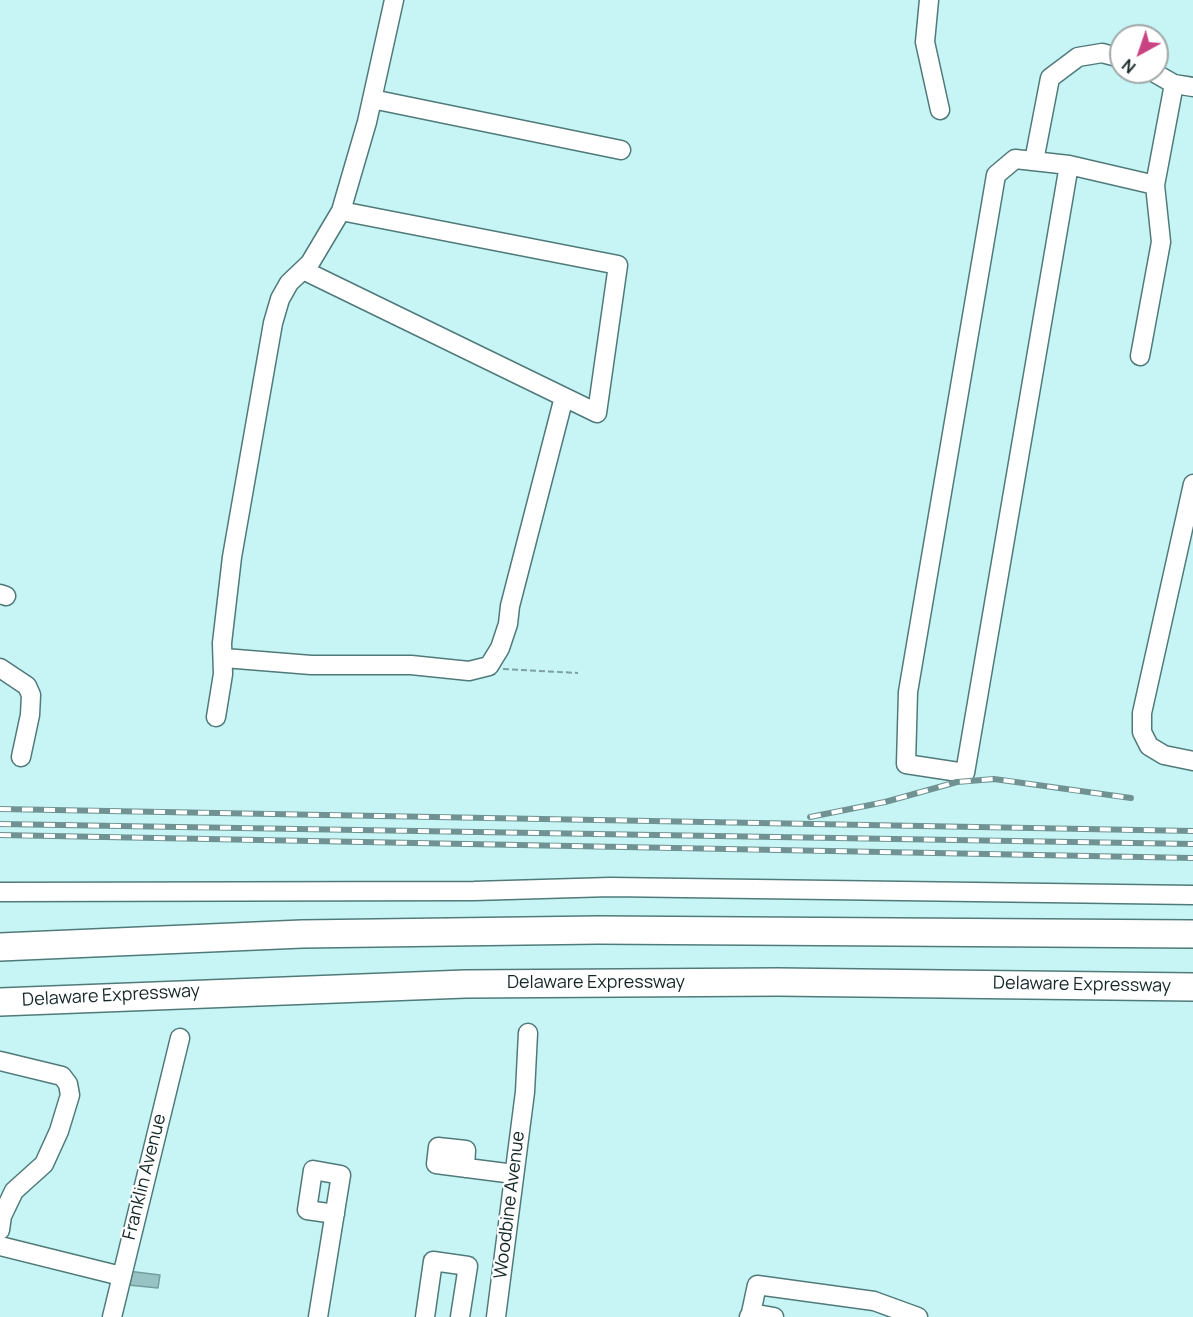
<!DOCTYPE html>
<style>
body{margin:0}
#map{position:relative;width:1193px;height:1317px;overflow:hidden;background:#c7f5f5;font-family:Manrope,sans-serif}
canvas{display:block}
.north{position:absolute;left:1109px;top:24px;width:60px;height:60px;box-sizing:border-box;background:#fff;border:2px solid #a1a9a9;border-radius:50%;rotate:220deg;font-size:16px;font-weight:700;line-height:24px;text-align:center;color:#152727}
.north::after{content:'';display:block;margin:auto;width:21px;height:27px;background:#c94282;clip-path:polygon(50% 0,100% 100%,50% 72%,0 100%)}
</style>
<div id="map">
<canvas width="1193" height="1317"></canvas>
<div class="north">N</div>
</div>
<script>
const ctx = document.querySelector('canvas').getContext('2d');
ctx.lineJoin = 'round';
function fillPath(path, color) { ctx.fillStyle = color; ctx.fill(path, 'evenodd'); }
const shape = rows => new Path2D(rows.map(r => 'M' + r).join(''));
function trace(path, color, width, dash) { ctx.strokeStyle = color; ctx.lineWidth = width; ctx.lineCap = dash ? 'butt' : 'round'; ctx.setLineDash(dash || []); ctx.stroke(path); }
function write(font, color, halo, rows, align = 'center') {
  ctx.font = font + ' Manrope,sans-serif'; ctx.lineWidth = 4.5; ctx.setLineDash([]); ctx.textBaseline = 'middle'; ctx.strokeStyle = halo; ctx.fillStyle = color; for (const [text, x, y, turn = 0] of rows) {
    ctx.save(); ctx.translate(x, y); ctx.rotate((+turn || 0) * Math.PI / 180); ctx.textAlign = isNaN(turn) ? turn : align; if (halo) ctx.strokeText(text, 0, 0); ctx.fillText(text, 0, 0); ctx.restore();
  }
}
const building = shape([
 [128,1271,160,1275,158,1288,128,1285,128,1271]
]);
fillPath(building, '#98c3c4');
trace(building, '#749f9f', 1.5);
const minor = shape([
 [929,0,925,42,940,110],
 [1153,72,1174,84],
 [372,99,621,150],
 [1034,161,1050,78,1078,57,1102,53,1121,58],
 [1069,165,965,773,906,764,908,692,996,175,1015,159,1069,165,1155,185,1174,84,1193,87],
 [303,270,597,413,618,265,341,211],
 [1140,356,1161,242,1155,185],
 [1193,484,1142,713,1142,732,1149,746,1164,755,1193,761],
 [0,594,6,596],
 [224,658,311,665,411,665,469,671,489,666,500,648,508,624,510,606,564,397],
 [0,668,27,686,31,695,30,715,21,757],
 [216,717,223,674,222,643,232,557,273,323,280,299,289,283,310,263,341,211,367,122,394,0],
 [0,892,474,891,610,887,1193,895],
 [0,1061,62,1076,68,1084,70,1095,59,1131,44,1164,14,1191,2,1216,0,1230],
 [465,1168,466,1150,438,1147,436,1164,514,1174],
 [0,1246,121,1276],
 [751,1313,757,1285,874,1301,918,1317],
 [112,1317,180,1038],
 [318,1317,341,1175,313,1170,307,1210,335,1214],
 [425,1317,433,1261,468,1266,460,1317],
 [496,1317,525,1092,528,1033],
 [749,1317,751,1313,774,1317]
]);
const highway = shape([
 [0,947,302,934,598,930,1193,934],
 [0,1002,465,984,778,982,1193,987]
]);
trace(minor, '#507a7a', 21);
trace(highway, '#507a7a', 30);
trace(shape([
 [503,669,578,673]
]), '#7da0a0', 2, [6, 3]);
trace(minor, '#fff', 18);
trace(highway, '#fff', 27);
const rail = shape([
 [0,809,1193,831],
 [810,817,885,802,957,782,994,779,1131,798],
 [0,824,1193,844],
 [0,835,1193,858]
]);
trace(rail, '#719292', 6);
trace(rail, '#fff', 4, [11]);
write('18px', '#152727', '#fff', [
 ["Delaware Expressway",596,983],
 ["Delaware Expressway",1082,985,1],
 ["Delaware Expressway",111,996,-3],
 ["Franklin Avenue",145,1177,-76],
 ["Woodbine Avenue",510,1205,-83]
]);
</script>
